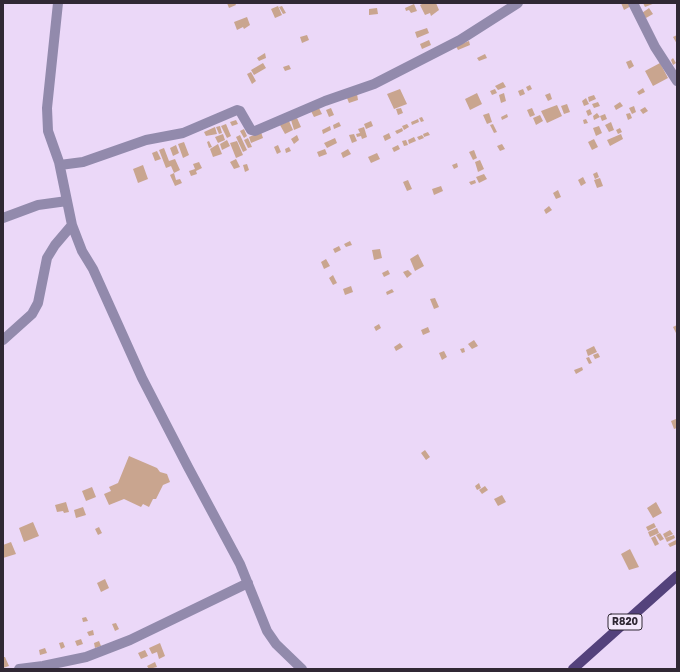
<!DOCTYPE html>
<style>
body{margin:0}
#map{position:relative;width:680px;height:672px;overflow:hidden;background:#ebd8f8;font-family:"Golos Text",sans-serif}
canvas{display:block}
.frame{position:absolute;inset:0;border:4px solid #302834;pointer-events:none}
</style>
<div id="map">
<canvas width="680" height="672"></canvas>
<div class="frame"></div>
</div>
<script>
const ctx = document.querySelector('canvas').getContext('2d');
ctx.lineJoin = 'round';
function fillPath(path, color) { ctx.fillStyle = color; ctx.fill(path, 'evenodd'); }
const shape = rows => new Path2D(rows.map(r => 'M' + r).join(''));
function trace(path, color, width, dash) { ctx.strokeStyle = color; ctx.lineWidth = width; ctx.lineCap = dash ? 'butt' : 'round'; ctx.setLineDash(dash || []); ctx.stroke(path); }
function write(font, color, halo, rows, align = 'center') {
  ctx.font = font + ' "Golos Text",sans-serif'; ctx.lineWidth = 4; ctx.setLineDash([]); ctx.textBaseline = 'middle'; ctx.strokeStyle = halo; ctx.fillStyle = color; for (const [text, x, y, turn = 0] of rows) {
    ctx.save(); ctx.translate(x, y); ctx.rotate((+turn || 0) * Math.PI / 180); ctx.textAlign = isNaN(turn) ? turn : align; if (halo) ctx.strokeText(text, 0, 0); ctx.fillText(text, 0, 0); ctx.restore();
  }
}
fillPath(shape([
 [227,3,235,3,236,5,229,8],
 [424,3,436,3,439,10,431,16,430,13,425,15,420,5],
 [621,3,630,3,631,6,624,10],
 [643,3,655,3,645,7],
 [414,4,417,11,411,13,409,10,406,11,405,8],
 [278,6,282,15,275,18,271,9],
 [282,6,286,13,283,14,279,7],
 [377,8,378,14,369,15,369,9],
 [649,8,653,14,646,18,642,13],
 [247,17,250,25,244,29,243,27,237,30,234,22],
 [427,28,429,33,417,38,415,32],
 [307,35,309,40,302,43,300,37],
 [677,35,677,44,673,37],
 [429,40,431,45,422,49,420,44],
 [469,41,470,45,458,50,456,46],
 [265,53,266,58,259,61,257,58],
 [485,54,487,58,479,61,477,58],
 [673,58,676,63,673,65,671,60],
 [631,60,634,66,629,69,626,62],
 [263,63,266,68,254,75,251,70],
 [660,63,668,78,653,86,645,71],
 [289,65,291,69,285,71,283,67],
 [251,72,256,81,252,84,247,74],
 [503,82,506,87,498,90,495,86],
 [530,85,532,89,528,91,526,87],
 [643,88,645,92,639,95,637,92],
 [400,89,407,104,394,109,387,94],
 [495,89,497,93,492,95,490,91],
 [523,89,525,94,520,96,518,91],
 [477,93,482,104,470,110,465,99],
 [504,93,506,101,501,103,499,95],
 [550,93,552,99,548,101,545,95],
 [357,94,358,100,349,103,347,98],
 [594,95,596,99,589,102,588,97],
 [586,98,589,104,584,106,582,101],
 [598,102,600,106,594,108,592,104],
 [620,102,623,106,616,110,614,106],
 [567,104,570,112,564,114,561,106],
 [557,105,562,116,547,123,541,111],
 [634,106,636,112,632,114,629,108],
 [645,107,648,111,643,114,640,110],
 [319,108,322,114,314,117,311,111],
 [331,108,334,115,329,117,326,110],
 [401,108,403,113,398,115,396,109],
 [532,108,535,115,530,117,527,110],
 [590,109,592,114,588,116,586,111],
 [489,113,492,122,487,124,483,115],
 [597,113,600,117,594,120,593,116],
 [630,113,632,118,628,120,626,114],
 [507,114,508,117,502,120,501,117],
 [605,114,607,119,602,121,600,116],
 [540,115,543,121,536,125,533,118],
 [422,117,424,121,421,122,419,118],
 [297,118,301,127,294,130,291,120],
 [418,119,419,122,412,125,411,122],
 [586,119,588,123,584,124,583,120],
 [236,120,238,124,232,126,230,122],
 [289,121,293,130,285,134,280,125],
 [371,121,373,126,366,129,364,124],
 [339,122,341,126,334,129,333,125],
 [611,122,614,130,609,132,605,125],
 [226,124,231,136,227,138,221,126],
 [407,124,409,127,404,130,402,126],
 [493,124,497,132,494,133,490,125],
 [220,126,222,133,219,134,216,127],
 [330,126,331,130,323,134,322,130],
 [599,126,602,133,596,136,593,128],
 [215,127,217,134,206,136,204,132],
 [364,127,367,137,362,139,361,136,357,137,356,134,360,133,358,129],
 [402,128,403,131,397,134,395,131],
 [620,128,622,132,618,134,616,130],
 [244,129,247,136,244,138,240,131],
 [261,132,263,138,251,143,249,137],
 [428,132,430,135,424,137,423,134],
 [389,133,391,138,385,141,383,136],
 [223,134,225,140,218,143,215,137],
 [354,134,357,141,352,143,349,135],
 [621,134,623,139,610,146,607,140],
 [240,135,247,150,243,152,236,137],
 [297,135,299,140,294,144,291,139],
 [422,135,424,138,419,140,417,137],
 [414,137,416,141,409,144,408,140],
 [248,138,252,147,248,148,244,140],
 [335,138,337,143,327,148,324,143],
 [594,139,598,147,592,150,588,142],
 [227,140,230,146,222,150,220,144],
 [406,140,408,145,404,146,402,141],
 [209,141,212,147,209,148,207,142],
 [237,141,243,155,236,158,230,143],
 [184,142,189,155,183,158,178,144],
 [218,144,222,154,213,157,210,149],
 [502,144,505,149,500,151,497,146],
 [176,145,179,153,173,156,170,148],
 [278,145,281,152,277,154,274,147],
 [398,145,400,149,394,152,392,148],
 [289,147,291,151,286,153,285,149],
 [164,148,169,161,175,159,180,170,174,173,171,166,166,168,159,150],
 [325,149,327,154,319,157,317,152],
 [348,149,351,154,343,158,341,153],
 [474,150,477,158,473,160,469,152],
 [157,151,161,159,155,161,152,153],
 [377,153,380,159,371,163,368,157],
 [236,159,240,167,234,169,230,162],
 [480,160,484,169,478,172,475,162],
 [199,162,202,168,196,171,197,174,191,176,189,171,195,169,193,164],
 [457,163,458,167,454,169,452,165],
 [247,164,249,170,245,172,243,165],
 [143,165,148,179,138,183,133,169],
 [597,172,599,177,595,179,593,174],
 [174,173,176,180,180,179,182,183,175,186,170,175],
 [484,174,487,179,479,183,476,177],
 [583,177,586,183,581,186,578,180],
 [600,178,603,186,597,188,594,180],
 [408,180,412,189,407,191,403,182],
 [475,180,476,183,471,185,469,182],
 [441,186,443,191,434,195,432,189],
 [558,190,561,197,556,199,553,193],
 [549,206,552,210,546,214,544,210],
 [350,241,352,245,346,247,344,244],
 [339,246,341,250,335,253,333,249],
 [380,249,382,258,374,260,372,250],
 [418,254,424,266,415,271,410,259],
 [326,259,330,266,324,269,321,262],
 [388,270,390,274,384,277,382,273],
 [408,270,412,274,407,278,403,272],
 [333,275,337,283,333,285,329,278],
 [351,286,353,292,345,295,343,289],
 [392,289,394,292,387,295,386,292],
 [435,298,439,307,434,309,430,299],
 [379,324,381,328,376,331,374,327],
 [677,325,677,335,673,327],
 [428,327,430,332,423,335,421,330],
 [474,340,478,346,472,349,468,344],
 [400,343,403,347,396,351,394,347],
 [594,346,597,352,588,356,586,350],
 [464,348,465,352,462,353,460,349],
 [444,351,447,357,442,360,439,353],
 [598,353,600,357,595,359,593,355],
 [589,357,592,363,589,364,586,358],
 [582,367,583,370,576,374,574,370],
 [676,419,677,428,674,429,671,421],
 [425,450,430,457,426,460,421,453],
 [129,456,157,468,160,472,167,474,170,482,163,485,156,499,153,499,149,507,143,504,141,507,124,499,109,505,104,494,111,491,109,487,118,483],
 [479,483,481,488,477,490,475,486],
 [485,486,488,490,482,494,479,490],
 [92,487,96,497,86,501,82,491],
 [502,495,506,502,498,506,494,499],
 [66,502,69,512,64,513,63,511,57,512,55,505],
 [656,502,662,513,653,518,647,508],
 [83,507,86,515,76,518,74,510],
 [33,522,39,536,24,542,19,528],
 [654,523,656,527,648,531,646,527],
 [99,527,102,533,98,535,95,529],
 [657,528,659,533,650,537,648,532],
 [670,530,673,534,665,538,663,534],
 [660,533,664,539,660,541,656,535],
 [674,535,675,538,667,542,665,538],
 [655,536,659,544,655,546,651,538],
 [676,540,677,544,670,547,668,544],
 [11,542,16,554,3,558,3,545],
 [630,549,639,567,629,570,621,554],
 [105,579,109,588,101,592,97,583],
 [86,617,88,621,83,622,82,618],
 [116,623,119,629,115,631,112,624],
 [93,630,94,635,89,636,87,632],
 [81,639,83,644,77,646,75,641],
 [99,641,101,646,95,648,94,643],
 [63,642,65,647,61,649,59,643],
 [160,643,165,656,159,659,157,652,152,654,149,648],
 [45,648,47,653,40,655,39,650],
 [145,650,148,656,141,659,138,653],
 [3,657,5,657,9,666,3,668],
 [155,662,157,667,149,669,147,666]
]), '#c9a58f');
trace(shape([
 [58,3,47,108,48,131,59,162,72,225,82,251,93,269,142,378,188,467,240,564,267,631,276,644,302,669],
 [633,3,655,47,677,81],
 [60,165,83,162,146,140,183,133,237,110,240,111,251,130,255,131,325,101,374,84,460,40,518,3],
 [3,218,38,205,67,201],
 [3,340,32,314,38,303,47,258,55,245,72,225],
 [19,669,43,666,86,657,130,640,248,583]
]), '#928aac', 10);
trace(shape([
 [573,669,677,576]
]), '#54427c', 10);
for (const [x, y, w] of [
 [625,622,34]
]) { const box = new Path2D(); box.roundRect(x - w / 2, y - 8, w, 16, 3); ctx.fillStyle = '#f4e8fc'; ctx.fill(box); trace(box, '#302834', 1); }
write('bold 10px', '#302834', null, [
 ["R820",625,622]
]);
</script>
